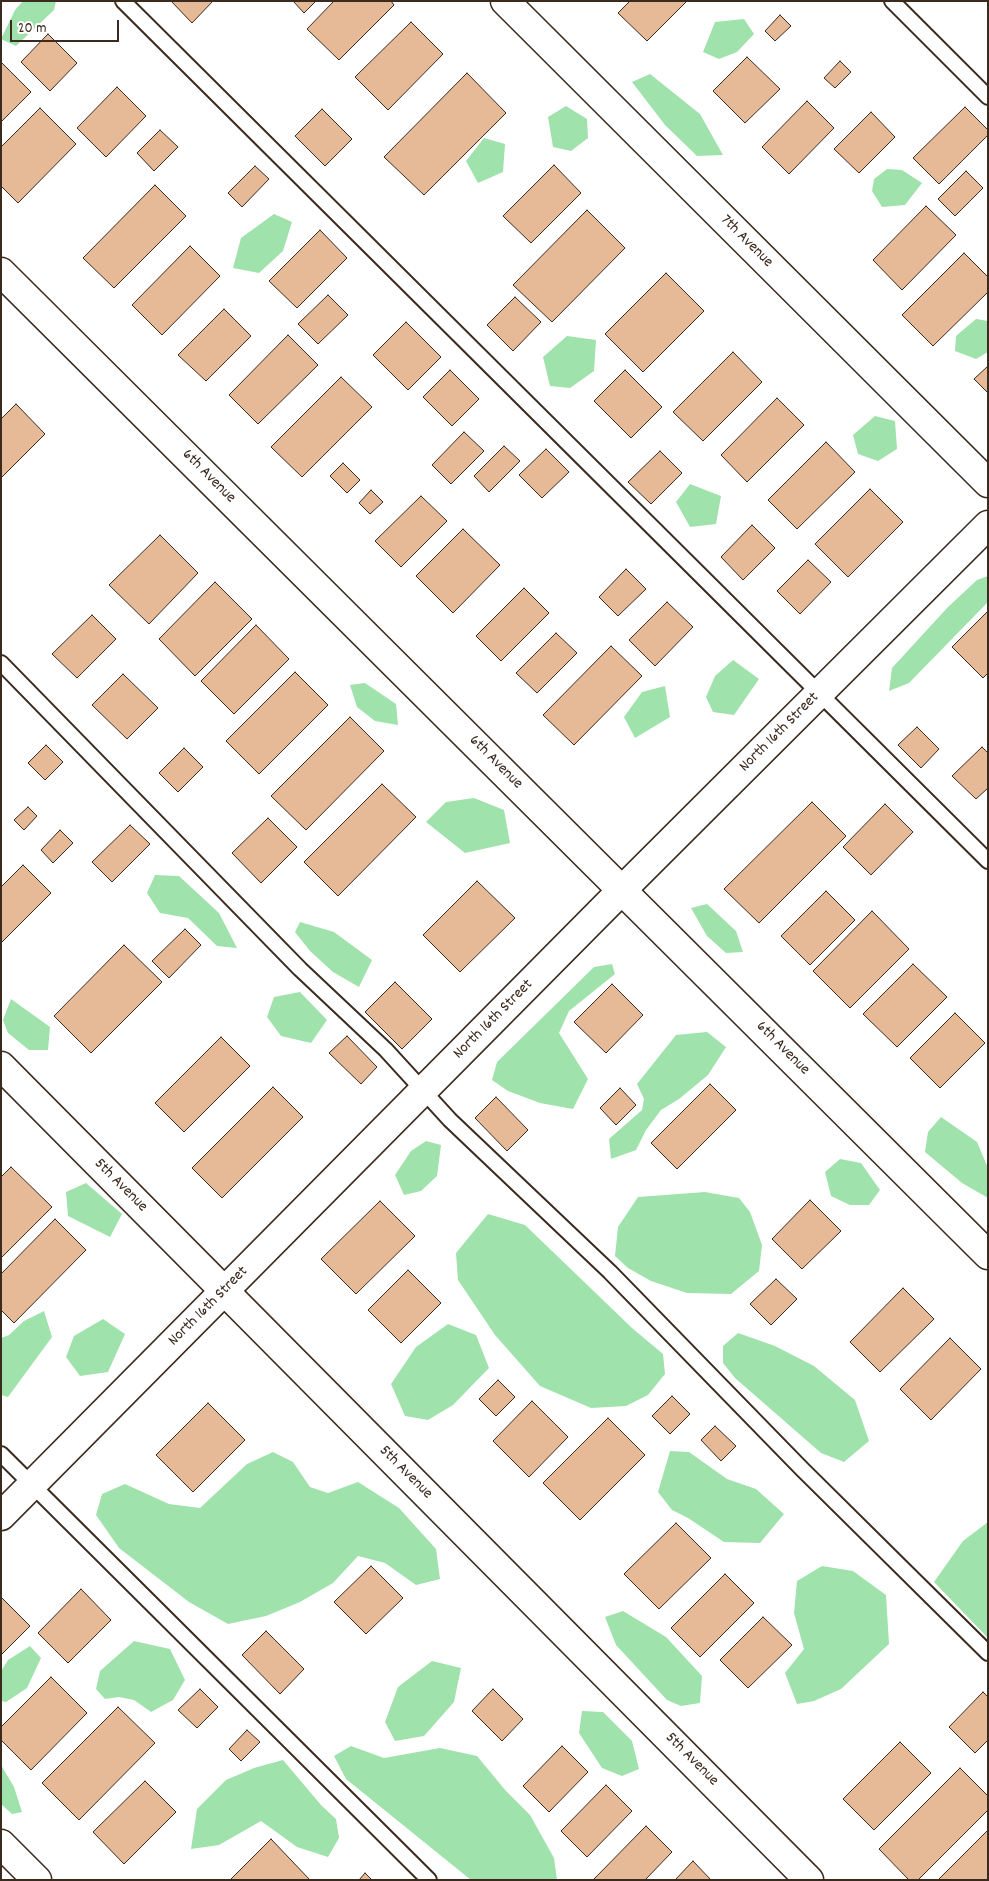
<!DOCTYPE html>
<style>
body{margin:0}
#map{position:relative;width:989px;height:1881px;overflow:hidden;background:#fff;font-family:Dekko,sans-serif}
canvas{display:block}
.frame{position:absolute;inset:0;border:2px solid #3b2a1e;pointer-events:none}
.scale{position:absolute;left:10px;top:20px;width:109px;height:22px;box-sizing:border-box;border:2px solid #3b2a1e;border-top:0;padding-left:6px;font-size:15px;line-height:18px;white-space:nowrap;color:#3b2a1e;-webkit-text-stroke:4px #fff;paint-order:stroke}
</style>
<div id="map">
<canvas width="989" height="1881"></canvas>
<div class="frame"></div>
<div class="scale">20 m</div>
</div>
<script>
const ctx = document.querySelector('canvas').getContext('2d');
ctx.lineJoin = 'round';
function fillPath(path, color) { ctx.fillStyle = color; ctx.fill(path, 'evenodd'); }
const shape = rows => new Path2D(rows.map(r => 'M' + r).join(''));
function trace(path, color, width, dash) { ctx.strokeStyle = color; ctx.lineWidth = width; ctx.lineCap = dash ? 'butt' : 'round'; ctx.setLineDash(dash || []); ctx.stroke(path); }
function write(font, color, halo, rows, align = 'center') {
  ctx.font = font + ' Dekko,sans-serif'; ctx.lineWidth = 4; ctx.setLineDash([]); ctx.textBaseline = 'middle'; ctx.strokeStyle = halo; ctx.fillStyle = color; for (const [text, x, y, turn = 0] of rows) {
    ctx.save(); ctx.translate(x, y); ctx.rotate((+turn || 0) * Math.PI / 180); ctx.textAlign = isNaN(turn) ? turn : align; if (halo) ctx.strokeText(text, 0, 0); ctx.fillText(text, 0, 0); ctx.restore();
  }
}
fillPath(shape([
 [23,1,56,1,54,10,16,46,1,39,15,10],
 [744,19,754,34,737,52,719,59,703,52,715,22],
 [650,74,700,114,723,155,697,156,665,125,632,82],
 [566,106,587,119,588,138,571,151,553,147,548,117],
 [484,138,505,144,503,172,478,183,466,161],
 [887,169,902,170,922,183,905,205,882,207,872,191,874,179],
 [274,214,292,222,283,251,259,273,233,268,241,238],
 [976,319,988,321,988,352,976,359,955,351,956,336],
 [567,336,596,340,594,371,570,388,550,386,543,357],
 [875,416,895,421,897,449,878,461,858,454,853,435],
 [690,484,721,496,716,524,690,527,676,502],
 [988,576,988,602,909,683,889,691,892,668,948,607,977,580],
 [733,660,759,679,734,715,713,712,706,697,715,676],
 [365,683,396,704,398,725,375,721,357,707,350,685],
 [665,686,670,717,635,738,624,717,642,692],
 [474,798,504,810,510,843,465,853,426,822,446,802],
 [155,875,179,876,219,913,237,948,217,946,188,918,160,913,147,893],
 [707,904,736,931,743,952,726,953,707,936,691,908],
 [300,922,334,932,372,960,359,987,333,972,310,951,295,932],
 [612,964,615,974,569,1011,559,1033,588,1079,573,1109,540,1103,508,1091,492,1080,497,1062,594,967],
 [300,992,327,1020,311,1043,281,1036,267,1017,274,997],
 [11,999,50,1027,48,1050,29,1050,8,1033,3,1020],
 [707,1032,726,1047,708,1075,679,1099,661,1110,646,1130,636,1150,611,1159,609,1139,642,1110,644,1099,637,1084,676,1035],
 [941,1117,977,1142,988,1168,988,1198,962,1183,925,1152,928,1132],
 [426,1141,441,1145,437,1176,421,1191,404,1195,395,1175,411,1151],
 [840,1159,861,1163,880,1190,869,1205,850,1205,831,1196,825,1172],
 [86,1183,122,1214,110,1237,68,1216,66,1192],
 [705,1192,739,1198,750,1212,762,1245,759,1271,731,1294,687,1293,651,1281,628,1268,615,1256,618,1227,638,1197],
 [488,1214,525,1225,632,1328,663,1354,665,1374,648,1395,626,1406,591,1408,540,1386,495,1335,458,1280,456,1253],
 [44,1311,52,1337,8,1397,1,1395,1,1338,9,1335,24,1321],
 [103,1319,125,1334,108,1372,80,1376,66,1357,74,1336],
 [448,1324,476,1335,489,1368,453,1405,428,1420,405,1416,391,1384,416,1347],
 [738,1333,775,1346,814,1366,855,1400,869,1441,844,1462,821,1453,735,1378,723,1363,723,1346],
 [670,1451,689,1452,727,1479,756,1489,784,1514,760,1543,724,1542,688,1518,672,1510,658,1492],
 [273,1452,293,1462,310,1487,328,1493,358,1482,399,1508,436,1549,440,1579,416,1585,385,1563,358,1556,333,1583,300,1602,266,1616,228,1624,189,1602,119,1548,96,1515,102,1494,125,1484,169,1504,200,1508,247,1464],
 [988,1522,988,1638,934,1582,963,1541],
 [822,1566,853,1571,886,1595,889,1644,841,1689,814,1701,797,1704,785,1673,804,1649,794,1613,797,1581],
 [623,1611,666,1637,702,1676,700,1703,681,1706,667,1700,616,1645,605,1617],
 [134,1641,170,1649,185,1680,173,1700,151,1712,134,1700,119,1697,105,1699,96,1689,100,1671],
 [30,1646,41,1658,27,1688,6,1702,1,1701,1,1671,8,1660],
 [432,1661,461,1668,454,1702,424,1736,395,1741,385,1722,398,1687],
 [582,1711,603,1712,632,1741,639,1769,622,1776,602,1768,579,1733],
 [351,1746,384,1758,440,1748,477,1756,506,1791,530,1815,554,1858,557,1880,471,1880,346,1779,334,1756],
 [283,1760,321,1805,336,1819,339,1838,328,1857,297,1847,261,1821,219,1845,191,1849,197,1809,226,1780,254,1768],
 [1,1765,14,1787,22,1812,12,1814,1,1804]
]), '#a0e2ab');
const building = shape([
 [171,1,213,1,192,23,171,1],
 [293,1,316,1,304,13,293,1],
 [334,1,391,1,394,5,339,60,307,29,334,1],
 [630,1,687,1,647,41,618,13,630,1],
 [780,15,791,26,775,41,765,31,780,15],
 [411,22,443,54,388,110,355,77,411,22],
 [48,34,77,63,50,91,21,62,48,34],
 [747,57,780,89,745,123,713,91,747,57],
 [840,61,851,72,835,88,824,78,840,61],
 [1,62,31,92,1,122,1,62],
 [467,73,506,113,424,195,384,157,467,73],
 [117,87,146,116,106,157,77,128,117,87],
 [807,101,834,128,789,174,762,147,807,101],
 [965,107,988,130,988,135,939,184,913,158,965,107],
 [40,108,76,144,18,203,1,186,1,147,40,108],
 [322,109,352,139,325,166,295,136,322,109],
 [871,112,895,137,859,173,834,149,871,112],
 [160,130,178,147,154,171,137,153,160,130],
 [554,165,581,193,531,243,503,216,554,165],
 [255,166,269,179,242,207,228,193,255,166],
 [966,171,983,188,955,216,938,199,966,171],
 [155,185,186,216,114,288,83,258,155,185],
 [926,206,956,235,902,290,873,260,926,206],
 [587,210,625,248,552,322,513,285,587,210],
 [320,230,347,258,297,308,269,281,320,230],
 [190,246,220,276,162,335,132,305,190,246],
 [964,253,988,277,988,292,933,346,902,315,964,253],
 [666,273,704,311,643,372,605,334,666,273],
 [328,295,348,315,318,344,298,324,328,295],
 [515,297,541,322,513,351,487,325,515,297],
 [224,309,251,336,206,381,178,355,224,309],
 [406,322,441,357,408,390,373,355,406,322],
 [288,335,318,365,258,424,229,395,288,335],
 [733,352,762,382,703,441,673,412,733,352],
 [988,366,988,393,974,379,988,366],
 [450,370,479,399,452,426,423,397,450,370],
 [625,370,662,407,631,438,594,401,625,370],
 [341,377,372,407,302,477,271,447,341,377],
 [777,398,804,425,747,482,721,455,777,398],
 [16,404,45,434,1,478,1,419,16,404],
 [464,432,484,451,451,484,432,465,464,432],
 [826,442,855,472,797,529,768,500,826,442],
 [504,446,520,461,489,492,474,476,504,446],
 [546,449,569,472,542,498,519,475,546,449],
 [660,451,682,473,651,504,628,482,660,451],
 [343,463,360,480,347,493,330,476,343,463],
 [870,489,903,522,848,577,815,544,870,489],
 [371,490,383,502,370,514,359,503,371,490],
 [421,496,447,521,401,567,375,541,421,496],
 [752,525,775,548,743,580,721,557,752,525],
 [463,529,500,565,453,613,416,576,463,529],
 [160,535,198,573,149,624,109,585,160,535],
 [808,560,831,582,800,614,777,591,808,560],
 [626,569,646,589,618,616,599,597,626,569],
 [215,582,252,619,195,676,159,639,215,582],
 [524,588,549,613,501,661,476,636,524,588],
 [667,602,693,627,655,666,629,640,667,602],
 [988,611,988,673,983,678,952,647,988,611],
 [92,615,116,639,77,678,52,654,92,615],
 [256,625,289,659,234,714,201,681,256,625],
 [556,633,577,653,537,693,516,673,556,633],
 [611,646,642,676,574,745,543,715,611,646],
 [295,672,328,705,259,774,226,741,295,672],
 [123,674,158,708,127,739,92,705,123,674],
 [350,717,384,751,306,830,271,796,350,717],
 [917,727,939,749,921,768,898,745,917,727],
 [46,745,63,762,45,780,28,763,46,745],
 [982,747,988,753,988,788,976,799,952,776,982,747],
 [184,748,203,767,178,792,159,773,184,748],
 [382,784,416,817,338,896,304,862,382,784],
 [812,802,846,836,759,923,724,889,812,802],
 [885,804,913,832,871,875,843,847,885,804],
 [28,807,37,816,24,830,14,820,28,807],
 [268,818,297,847,261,883,232,853,268,818],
 [130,825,150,844,112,882,92,862,130,825],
 [60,830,73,843,53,863,41,850,60,830],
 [23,865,51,893,1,943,1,887,23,865],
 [477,881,515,918,460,972,423,935,477,881],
 [826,891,855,920,810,965,781,936,826,891],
 [872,911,909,949,850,1008,813,971,872,911],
 [185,929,201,945,169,978,152,961,185,929],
 [124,945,162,982,91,1053,54,1016,124,945],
 [913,964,947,997,897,1047,863,1014,913,964],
 [395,982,432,1019,402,1049,365,1012,395,982],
 [612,984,643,1015,606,1053,574,1022,612,984],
 [955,1013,985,1043,940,1088,910,1058,955,1013],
 [347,1036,377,1067,361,1084,329,1053,347,1036],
 [221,1037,250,1066,184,1132,155,1103,221,1037],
 [710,1084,736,1110,677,1169,651,1143,710,1084],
 [273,1087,303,1117,222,1198,192,1168,273,1087],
 [620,1088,636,1105,616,1125,600,1108,620,1088],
 [496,1097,528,1130,507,1151,475,1118,496,1097],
 [11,1167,52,1207,1,1258,1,1177,11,1167],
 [810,1200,841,1231,802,1269,772,1239,810,1200],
 [380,1201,415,1236,356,1294,321,1259,380,1201],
 [55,1219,86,1250,14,1323,1,1310,1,1274,55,1219],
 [408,1270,441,1303,401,1343,368,1310,408,1270],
 [776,1279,797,1299,771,1325,750,1304,776,1279],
 [903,1288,934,1319,880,1372,850,1342,903,1288],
 [950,1338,981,1369,931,1420,900,1389,950,1338],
 [498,1380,515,1397,496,1416,479,1399,498,1380],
 [672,1396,690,1414,670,1434,652,1416,672,1396],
 [532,1401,568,1437,529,1477,493,1441,532,1401],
 [208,1403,245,1440,193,1492,156,1455,208,1403],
 [608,1418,645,1455,580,1520,543,1483,608,1418],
 [715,1426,736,1446,721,1461,701,1440,715,1426],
 [676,1523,711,1558,659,1609,624,1574,676,1523],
 [371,1566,403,1598,366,1634,334,1602,371,1566],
 [725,1574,754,1603,700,1657,671,1628,725,1574],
 [81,1589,111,1620,68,1663,38,1633,81,1589],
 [1,1597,30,1626,1,1655,1,1597],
 [763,1617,792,1645,748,1688,720,1660,763,1617],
 [266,1631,304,1669,280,1694,242,1655,266,1631],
 [51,1677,87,1713,31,1770,1,1740,1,1727,51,1677],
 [200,1689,218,1707,197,1728,178,1710,200,1689],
 [493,1689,523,1719,502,1741,472,1711,493,1689],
 [983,1692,988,1697,988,1740,975,1753,949,1727,983,1692],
 [118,1707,155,1743,79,1820,42,1783,118,1707],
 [247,1730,260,1742,241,1761,229,1749,247,1730],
 [900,1742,931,1773,874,1830,843,1799,900,1742],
 [562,1746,588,1772,549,1812,523,1786,562,1746],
 [960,1768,988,1796,988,1810,918,1880,909,1880,879,1849,960,1768],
 [145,1781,176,1812,124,1864,93,1832,145,1781],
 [606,1785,632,1811,587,1857,561,1831,606,1785],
 [646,1826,672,1852,645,1880,593,1880,646,1826],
 [988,1830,988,1880,938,1880,988,1830],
 [271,1839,310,1880,230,1880,271,1839],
 [693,1861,711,1880,675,1880,693,1861],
 [365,1873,372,1880,359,1880,365,1873]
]);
fillPath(building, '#e7ba97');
trace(building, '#3b2a1e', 1);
const service = shape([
 [123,1,988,861],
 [892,1,988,97],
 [1,663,300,969,386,1050,450,1120,610,1272,802,1469,988,1653],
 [1,1454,429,1880]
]);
const minor = shape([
 [505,1,988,483],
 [1,272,988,1255],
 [1,1066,809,1880],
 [1,1516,622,890,988,525],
 [1,1844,37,1880]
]);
trace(service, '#3b2a1e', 18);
trace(minor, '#3b2a1e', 31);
trace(service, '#fff', 14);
trace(minor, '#fff', 28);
write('16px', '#3b2a1e', '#fff', [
 ["7th Avenue",746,242,45],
 ["6th Avenue",208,477,45],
 ["North 16th Street",780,733,-45],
 ["6th Avenue",495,763,45],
 ["North 16th Street",494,1020,-45],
 ["6th Avenue",782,1049,45],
 ["5th Avenue",120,1186,45],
 ["North 16th Street",209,1307,-45],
 ["5th Avenue",405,1473,45],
 ["5th Avenue",691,1760,45]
]);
</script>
